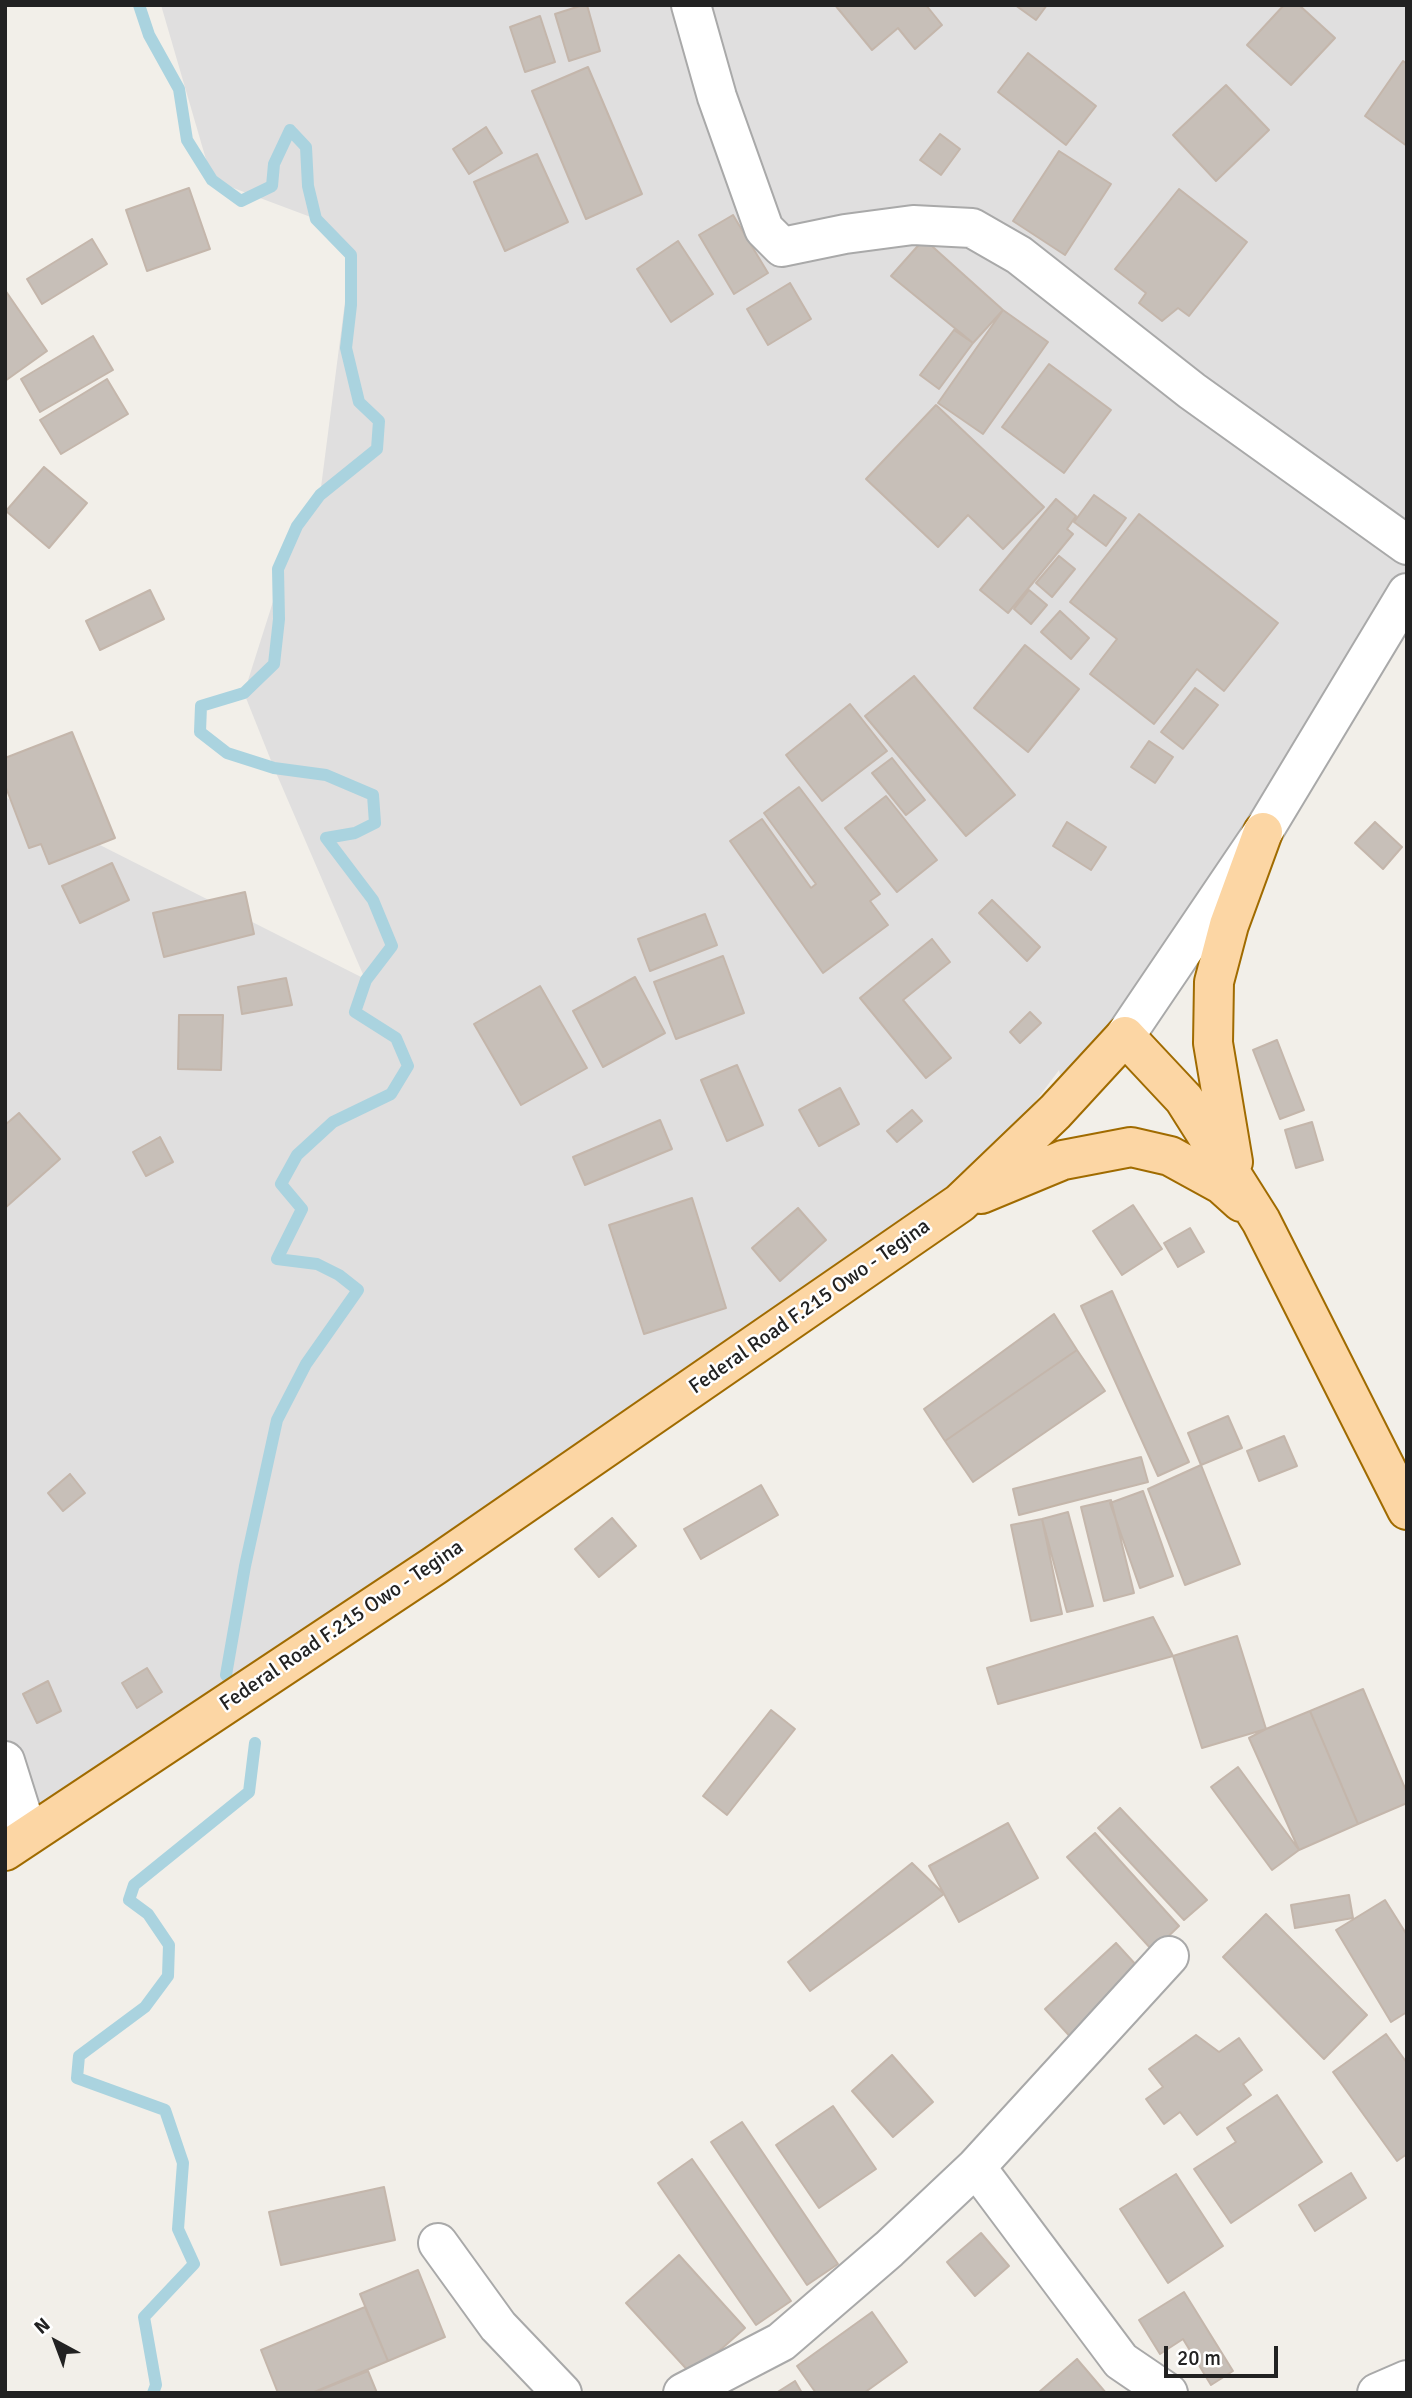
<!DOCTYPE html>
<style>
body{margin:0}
#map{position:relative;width:1412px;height:2398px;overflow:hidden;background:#f2efe9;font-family:Signika,sans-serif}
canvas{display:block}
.frame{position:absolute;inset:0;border:7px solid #222;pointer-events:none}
.north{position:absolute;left:21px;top:2307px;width:70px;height:70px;-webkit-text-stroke:5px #fff;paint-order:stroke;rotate:319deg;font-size:19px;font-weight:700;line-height:28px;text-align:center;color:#222}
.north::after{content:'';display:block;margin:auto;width:24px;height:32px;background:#222;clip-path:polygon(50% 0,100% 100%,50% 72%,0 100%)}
.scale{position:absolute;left:1164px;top:2346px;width:114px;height:32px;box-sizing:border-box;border:4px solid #222;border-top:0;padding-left:9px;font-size:21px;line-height:24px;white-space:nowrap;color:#222;-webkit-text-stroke:5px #fff;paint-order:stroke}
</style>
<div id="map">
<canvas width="1412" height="2398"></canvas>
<div class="frame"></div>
<div class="north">N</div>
<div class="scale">20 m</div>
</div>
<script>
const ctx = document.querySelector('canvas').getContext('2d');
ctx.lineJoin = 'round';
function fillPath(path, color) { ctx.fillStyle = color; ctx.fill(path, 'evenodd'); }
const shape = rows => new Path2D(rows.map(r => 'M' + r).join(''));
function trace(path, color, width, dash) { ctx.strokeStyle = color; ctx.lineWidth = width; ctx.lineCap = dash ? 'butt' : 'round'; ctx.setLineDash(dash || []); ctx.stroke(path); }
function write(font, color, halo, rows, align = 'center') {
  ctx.font = font + ' Signika,sans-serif'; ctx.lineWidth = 5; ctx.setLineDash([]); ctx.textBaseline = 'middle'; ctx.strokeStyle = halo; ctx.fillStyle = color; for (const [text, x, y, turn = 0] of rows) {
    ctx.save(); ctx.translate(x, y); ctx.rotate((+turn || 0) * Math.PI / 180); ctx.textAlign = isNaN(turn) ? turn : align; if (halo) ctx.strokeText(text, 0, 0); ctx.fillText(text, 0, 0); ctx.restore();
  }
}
fillPath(shape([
 [161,5,1407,5,1407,606,1069,1111,1059,1070,964,1197,5,1849,5,797,365,979,274,768,244,693,297,526,320,495,351,255,316,219,212,180]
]), '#e0dfdf');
trace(shape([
 [139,5,149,35,179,89,187,140,212,180,241,201,272,186,274,164,290,130,306,147,308,186,316,219,351,255,351,305,346,348,359,402,379,421,377,449,320,495,297,526,278,569,279,619,274,664,244,693,201,706,200,732,227,753,274,768,326,775,373,795,375,823,355,833,326,838,373,900,392,946,366,980,355,1012,396,1038,408,1066,391,1094,333,1122,297,1155,281,1184,302,1209,277,1259,317,1264,339,1275,358,1290,306,1364,277,1420,245,1566,226,1675],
 [153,2393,156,2385,144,2317,194,2264,178,2229,183,2163,165,2110,77,2078,79,2056,145,2007,168,1976,169,1945,148,1914,129,1900,134,1885,249,1792,255,1743]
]), '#aad3df', 12);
const building = shape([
 [583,5,587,5,600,51,569,61,555,14,583,5],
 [835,5,926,5,942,25,915,49,898,28,872,50,835,5],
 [1015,5,1047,5,1036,20,1015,5],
 [1284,5,1299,5,1335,38,1291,85,1247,45,1284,5],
 [540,16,555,62,525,72,510,27,540,16],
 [1028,53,1096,106,1066,145,998,92,1028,53],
 [1403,61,1407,64,1407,146,1365,116,1403,61],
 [588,67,642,194,586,219,532,91,588,67],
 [1226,85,1269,130,1216,181,1173,135,1226,85],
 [486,127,502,153,469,174,453,149,486,127],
 [940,134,960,149,941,175,920,160,940,134],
 [1059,151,1111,184,1065,255,1013,221,1059,151],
 [537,154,568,222,505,251,474,182,537,154],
 [189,188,210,249,147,271,126,210,189,188],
 [1179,189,1247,242,1189,316,1178,308,1162,321,1139,303,1146,293,1115,269,1179,189],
 [733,215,768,273,734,294,699,235,733,215],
 [92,239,107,264,42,304,27,279,92,239],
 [924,239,1003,310,973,343,891,276,924,239],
 [678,241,713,294,671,322,637,269,678,241],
 [790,283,811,319,768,345,747,309,790,283],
 [5,290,47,351,5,381,5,290],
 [1003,310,1048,342,983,434,938,403,1003,310],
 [954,330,973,343,939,389,920,375,954,330],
 [93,336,113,370,40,412,21,379,93,336],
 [1049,364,1111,410,1064,473,1002,427,1049,364],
 [107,379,128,414,61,454,40,420,107,379],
 [936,405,1044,507,1003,549,968,515,938,547,866,479,936,405],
 [44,467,87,503,49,548,6,511,44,467],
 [1094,495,1126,518,1106,546,1074,522,1094,495],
 [1056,499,1076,516,1067,529,1073,534,1008,613,980,590,1056,499],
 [1139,514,1278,623,1224,691,1197,669,1154,724,1090,674,1117,639,1070,602,1139,514],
 [1059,556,1075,569,1052,597,1036,583,1059,556],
 [150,590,164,619,100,650,86,621,150,590],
 [1029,590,1047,605,1031,624,1014,609,1029,590],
 [1060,611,1089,638,1071,659,1041,632,1060,611],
 [1025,645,1079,689,1028,752,974,708,1025,645],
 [914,676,1015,795,966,836,865,716,914,676],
 [1195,688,1218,705,1183,749,1161,732,1195,688],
 [850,704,887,751,822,801,786,755,850,704],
 [72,732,115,838,49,864,41,844,29,848,5,785,5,758,72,732],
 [1149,741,1173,757,1155,783,1131,767,1149,741],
 [892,758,925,800,906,815,872,773,892,758],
 [799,787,880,894,870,901,888,925,823,973,730,841,762,819,811,888,816,884,764,813,799,787],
 [886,796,937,860,897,892,845,828,886,796],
 [1067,822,1106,847,1091,870,1053,846,1067,822],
 [1375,822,1402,847,1383,869,1355,843,1375,822],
 [112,863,129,900,80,923,62,886,112,863],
 [245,892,254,934,164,957,153,913,245,892],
 [992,900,1040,947,1027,961,979,913,992,900],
 [705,914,717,945,650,971,638,939,705,914],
 [932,939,950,962,903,1000,951,1058,926,1078,860,998,932,939],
 [723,956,744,1013,676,1039,654,982,723,956],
 [635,977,665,1033,603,1067,573,1011,635,977],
 [286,978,292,1005,242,1014,238,987,286,978],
 [540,986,587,1068,521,1105,474,1024,540,986],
 [1030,1012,1041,1023,1020,1043,1010,1032,1030,1012],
 [179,1015,223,1015,221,1070,178,1069,179,1015],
 [1277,1040,1304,1110,1280,1119,1253,1050,1277,1040],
 [737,1065,763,1125,727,1141,701,1080,737,1065],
 [840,1088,859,1124,819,1146,799,1110,840,1088],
 [912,1110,922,1121,897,1142,887,1131,912,1110],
 [19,1113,60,1159,5,1208,5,1125,19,1113],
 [660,1120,672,1149,585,1185,573,1157,660,1120],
 [1312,1122,1323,1160,1296,1168,1285,1130,1312,1122],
 [160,1137,173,1162,146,1176,133,1152,160,1137],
 [692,1198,726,1308,644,1334,609,1225,692,1198],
 [1133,1205,1162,1249,1122,1275,1093,1231,1133,1205],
 [798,1208,826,1240,780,1281,752,1248,798,1208],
 [1190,1228,1204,1252,1178,1267,1164,1243,1190,1228],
 [1112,1291,1189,1462,1158,1476,1081,1306,1112,1291],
 [1054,1314,1077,1350,945,1441,924,1409,1054,1314],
 [1077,1350,1105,1391,973,1482,945,1441,1077,1350],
 [1228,1416,1242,1448,1201,1465,1188,1433,1228,1416],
 [1284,1436,1297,1466,1259,1481,1247,1451,1284,1436],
 [1141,1457,1148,1482,1019,1515,1013,1489,1141,1457],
 [1201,1465,1240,1564,1185,1585,1148,1489,1201,1465],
 [70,1474,85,1493,63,1511,48,1493,70,1474],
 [761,1485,778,1515,701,1559,684,1529,761,1485],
 [1143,1491,1173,1576,1140,1588,1110,1503,1143,1491],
 [1111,1500,1134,1593,1104,1601,1081,1507,1111,1500],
 [1068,1512,1093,1606,1067,1612,1042,1519,1068,1512],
 [612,1518,636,1546,599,1577,575,1549,612,1518],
 [1042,1519,1062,1614,1031,1621,1011,1525,1042,1519],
 [1153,1617,1173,1656,998,1704,987,1668,1153,1617],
 [1237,1636,1266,1729,1202,1748,1173,1656,1237,1636],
 [147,1668,162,1692,137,1708,122,1683,147,1668],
 [48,1681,61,1711,37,1723,23,1694,48,1681],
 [1363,1689,1407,1793,1407,1803,1358,1824,1310,1711,1363,1689],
 [771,1710,795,1729,727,1815,703,1796,771,1710],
 [1310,1711,1358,1824,1299,1850,1249,1738,1266,1729,1310,1711],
 [1238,1767,1299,1850,1272,1870,1211,1787,1238,1767],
 [1120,1808,1207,1900,1184,1920,1098,1828,1120,1808],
 [1008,1823,1038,1878,959,1922,929,1866,1008,1823],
 [1095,1833,1179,1926,1153,1951,1067,1857,1095,1833],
 [912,1863,944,1894,810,1991,788,1962,912,1863],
 [1349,1895,1353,1918,1295,1928,1291,1905,1349,1895],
 [1385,1900,1407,1935,1407,2012,1391,2022,1336,1930,1385,1900],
 [1266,1914,1367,2015,1324,2059,1223,1957,1266,1914],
 [1116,1943,1147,1977,1075,2042,1045,2009,1116,1943],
 [1386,2034,1407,2063,1407,2154,1397,2161,1333,2072,1386,2034],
 [1196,2035,1219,2052,1239,2038,1262,2070,1243,2084,1251,2095,1197,2135,1180,2112,1164,2124,1146,2099,1163,2087,1149,2069,1196,2035],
 [892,2055,933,2102,893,2137,852,2091,892,2055],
 [1277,2095,1322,2162,1231,2223,1194,2169,1236,2142,1227,2128,1277,2095],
 [833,2106,876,2169,819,2208,776,2145,833,2106],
 [742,2122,838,2264,807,2285,711,2142,742,2122],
 [692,2159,791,2301,756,2325,658,2183,692,2159],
 [1351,2173,1366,2198,1315,2231,1299,2205,1351,2173],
 [1176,2174,1223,2246,1168,2283,1120,2209,1176,2174],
 [384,2187,395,2240,281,2265,269,2212,384,2187],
 [981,2233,1009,2266,975,2296,947,2262,981,2233],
 [679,2255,745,2328,692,2375,626,2303,679,2255],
 [418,2270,445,2337,388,2361,360,2294,418,2270],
 [1184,2292,1233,2371,1211,2385,1183,2339,1160,2354,1139,2320,1184,2292],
 [365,2307,388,2361,312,2393,278,2393,261,2350,365,2307],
 [872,2312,907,2362,864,2393,816,2393,797,2366,872,2312],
 [1077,2359,1106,2393,1038,2393,1077,2359],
 [368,2371,377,2393,313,2393,368,2371],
 [795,2381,802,2393,776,2393,795,2381]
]);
fillPath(building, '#c7bfb8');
trace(building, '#c4b6ab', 2);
const minor = shape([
 [691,5,717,97,764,229,782,247,845,234,913,225,972,228,1019,255,1192,391,1407,545],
 [1125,1036,1263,832,1407,593],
 [5,1761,28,1834],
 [976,2167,1121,2361,1168,2393],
 [438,2243,498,2326,562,2393],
 [683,2393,781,2342,889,2249,976,2167,1169,1956],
 [1377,2393,1407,2380]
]);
const major = shape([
 [1233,1162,1213,1043,1214,982,1229,925,1263,832],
 [981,1194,1063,1160,1131,1147,1170,1156,1221,1184,1241,1202],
 [5,1851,434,1566,960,1203,1055,1112,1125,1036,1184,1099,1261,1221,1407,1510]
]);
trace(minor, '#a9a9a9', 42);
trace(major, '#a06b00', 42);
trace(minor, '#fff', 38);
trace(major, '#fcd6a4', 38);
write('21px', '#222', '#fff', [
 ["Federal Road F.215 Owo - Tegina",810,1307,-35],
 ["Federal Road F.215 Owo - Tegina",342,1626,-34]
]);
</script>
